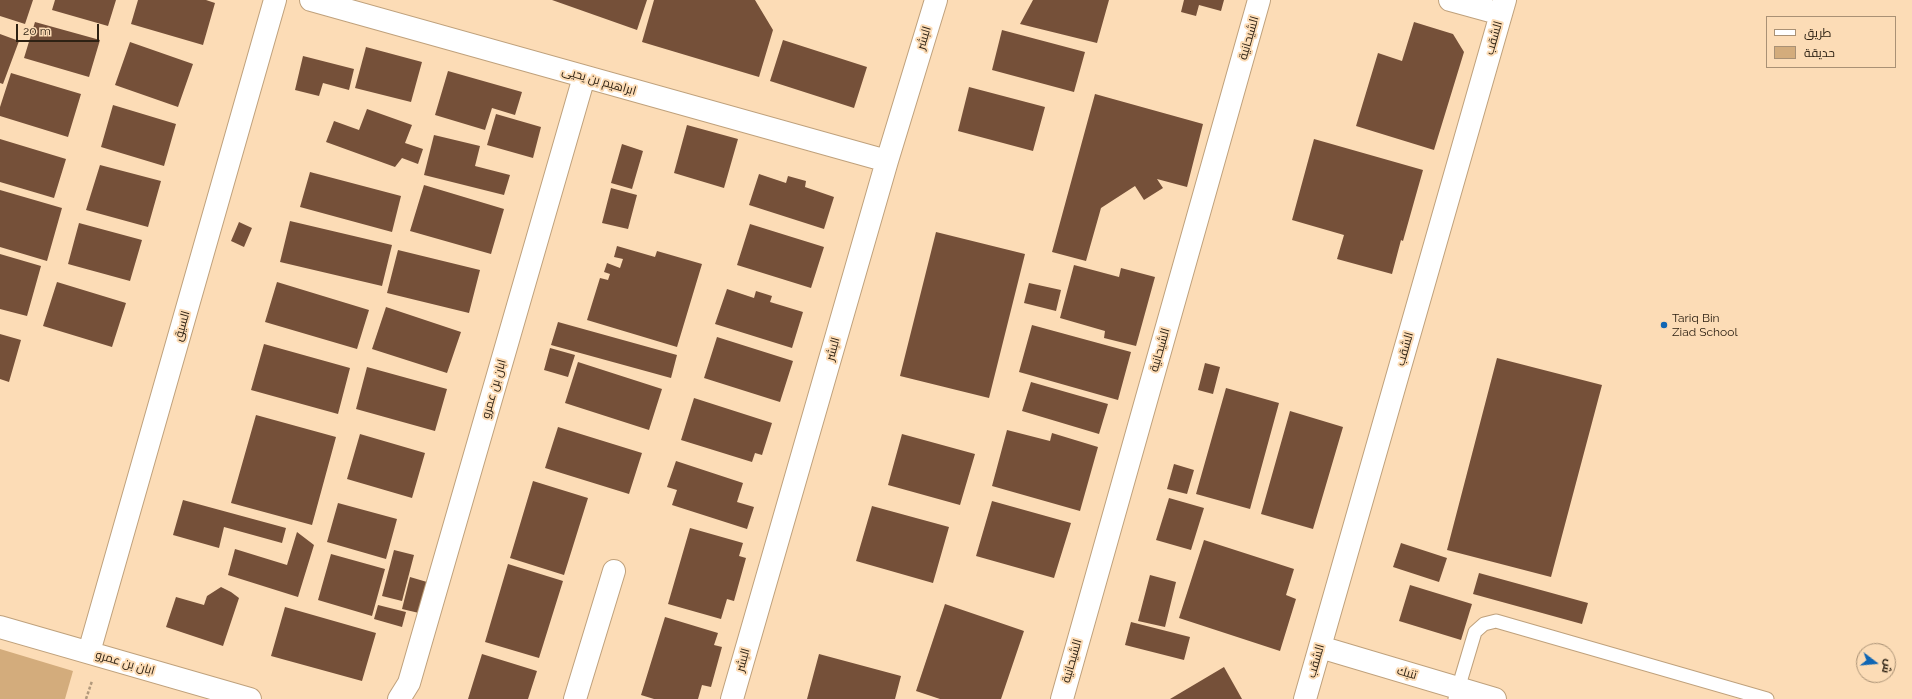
<!DOCTYPE html>
<meta charset="utf-8">
<style>
body{margin:0}
#map{position:relative;width:1912px;height:699px;overflow:hidden;background:#fcdcb6;font-family:Raleway,Cairo,sans-serif}
canvas{display:block}
.legend{position:absolute;left:1766px;top:16px;width:130px;height:52px;box-sizing:border-box;background:#fcdcb6;border:1px solid #a99175;margin:0;padding:5px 7px;list-style:none;font-size:12px;color:#2d2113}
.legend li{display:flex;align-items:center;gap:8px;height:20px}
.legend b{width:20px;border:1px solid #a99175}
.north{position:absolute;left:1856px;top:643px;width:40px;height:40px;box-sizing:border-box;background:#fcdcb6;border:1px solid #a99175;border-radius:50%;rotate:106deg;font-size:11px;font-weight:700;line-height:16px;text-align:center;color:#2d2113}
.north::after{content:'';display:block;margin:auto;width:14px;height:18px;background:#1066b4;clip-path:polygon(50% 0,100% 100%,50% 72%,0 100%)}
.scale{position:absolute;left:16px;top:24px;width:83px;height:18px;box-sizing:border-box;border:2px solid #2d2113;border-top:0;padding-left:5px;font-size:12px;line-height:14px;white-space:nowrap;color:#2d2113;-webkit-text-stroke:3px #fcdcb6;paint-order:stroke}
</style>
<div id="map">
<canvas width="1912" height="699"></canvas>
<ul class="legend">
<li><b style="height:5px;background:#fff"></b>طريق</li>
<li><b style="height:11px;background:#d3ac7c"></b>حديقة</li>
</ul>
<div class="north">ش</div>
<div class="scale">20 m</div>
</div>
<script>
const ctx = document.querySelector('canvas').getContext('2d');
ctx.lineJoin = 'round';
function fillPath(path, color) { ctx.fillStyle = color; ctx.fill(path, 'evenodd'); }
const shape = rows => new Path2D(rows.map(r => 'M' + r).join(''));
function trace(path, color, width, dash) { ctx.strokeStyle = color; ctx.lineWidth = width; ctx.lineCap = dash ? 'butt' : 'round'; ctx.setLineDash(dash || []); ctx.stroke(path); }
function write(font, color, halo, rows, align = 'center') {
  ctx.font = font + ' Raleway,Cairo,sans-serif'; ctx.lineWidth = 4; ctx.setLineDash([]); ctx.textBaseline = 'middle'; ctx.strokeStyle = halo; ctx.fillStyle = color; for (const [text, x, y, turn = 0] of rows) {
    ctx.save(); ctx.translate(x, y); ctx.rotate((+turn || 0) * Math.PI / 180); ctx.textAlign = isNaN(turn) ? turn : align; if (halo) ctx.strokeText(text, 0, 0); ctx.fillText(text, 0, 0); ctx.restore();
  }
}
fillPath(shape([
 [0,649,73,671,65,699,0,699]
]), '#d3ac7c');
fillPath(shape([
 [0,0,33,0,25,24,0,16],
 [55,0,116,0,108,26,52,10],
 [138,0,206,0,215,3,203,45,131,24],
 [552,0,647,0,637,30],
 [654,0,755,0,773,30,759,77,642,42],
 [1033,0,1109,0,1097,43,1020,24],
 [1184,0,1224,0,1221,11,1199,5,1196,16,1181,12],
 [35,22,100,40,89,77,24,58],
 [1414,22,1453,34,1464,52,1434,150,1356,126,1378,53,1402,61],
 [1002,30,1085,52,1074,92,992,70],
 [0,34,19,41,3,84,0,83],
 [783,40,867,67,854,108,770,81],
 [130,42,193,64,178,107,115,85],
 [366,47,422,62,411,102,355,88],
 [303,56,354,69,349,90,323,83,319,96,295,90],
 [448,71,522,92,515,115,492,108,485,130,435,115],
 [11,73,81,94,68,137,0,116,0,107],
 [969,87,1045,107,1033,151,958,131],
 [1095,94,1203,124,1187,187,1157,179,1163,188,1144,200,1135,186,1101,208,1086,261,1052,252],
 [113,105,176,124,164,166,101,147],
 [367,109,412,125,405,143,423,149,418,164,402,158,395,167,326,142,334,121,359,130],
 [496,114,541,127,533,158,487,145],
 [687,125,738,139,724,188,674,173],
 [434,135,480,146,475,166,510,175,504,195,424,175],
 [0,139,66,159,54,198,0,182],
 [1314,139,1423,170,1403,241,1401,240,1392,274,1337,259,1344,235,1292,220],
 [622,144,643,151,632,189,611,183],
 [100,165,161,181,148,227,86,210],
 [310,172,401,196,392,232,300,207],
 [759,174,786,183,788,176,806,181,805,187,834,197,824,229,749,205],
 [424,185,504,209,491,254,410,231],
 [611,188,637,195,628,229,602,223],
 [0,190,62,208,47,261,0,247],
 [290,221,392,245,382,286,280,262],
 [239,222,252,228,244,247,231,241],
 [79,223,142,240,130,281,68,264],
 [750,224,824,247,811,288,737,265],
 [936,232,1025,254,989,398,900,376],
 [617,246,655,257,657,251,702,264,677,347,587,320,600,278,608,280,610,274,604,272,607,263,620,268,623,259,614,257],
 [398,250,480,270,469,313,387,293],
 [0,254,41,266,27,316,0,309],
 [1074,265,1119,277,1121,268,1155,277,1136,346,1104,338,1105,331,1060,318],
 [57,282,126,303,112,347,43,326],
 [277,282,369,310,357,349,265,322],
 [1029,283,1061,290,1056,311,1024,303],
 [727,289,754,298,756,291,772,296,770,302,803,312,792,348,715,324],
 [386,307,461,332,447,373,372,349],
 [558,322,677,355,671,378,551,345],
 [1032,325,1131,352,1118,400,1019,372],
 [0,334,21,340,9,382,0,379],
 [717,337,793,361,780,402,704,378],
 [264,344,350,368,338,414,251,390],
 [550,348,575,355,568,377,544,370],
 [1497,358,1602,385,1551,577,1447,550],
 [578,362,662,389,649,430,565,403],
 [1205,363,1220,367,1213,394,1198,390],
 [367,367,447,389,435,431,356,409],
 [1031,382,1108,404,1099,434,1022,411],
 [1226,388,1279,403,1250,509,1196,494],
 [694,398,772,423,762,455,755,453,752,462,681,440],
 [1290,411,1343,427,1313,529,1261,514],
 [256,415,336,437,312,525,231,503],
 [558,427,642,453,629,494,545,468],
 [1007,430,1050,441,1052,433,1098,447,1080,511,992,486],
 [360,434,425,453,412,498,347,479],
 [902,434,975,454,960,505,888,485],
 [676,461,743,483,737,502,754,507,747,529,672,505,677,490,667,487],
 [1174,464,1194,470,1187,494,1167,489],
 [533,481,588,498,564,575,510,558],
 [1169,498,1204,508,1191,550,1156,540],
 [183,500,286,528,282,543,224,527,219,548,173,535],
 [992,501,1071,523,1054,578,976,556],
 [338,503,397,519,386,559,327,542],
 [872,506,949,527,933,583,856,561],
 [690,528,743,543,739,556,746,558,734,601,727,599,721,619,668,604],
 [297,532,314,545,298,597,228,575,235,549,287,565],
 [1204,540,1294,569,1286,595,1296,599,1280,651,1179,618],
 [1401,543,1447,558,1439,582,1393,567],
 [394,550,414,555,402,601,382,596],
 [331,554,385,569,372,616,318,600],
 [508,564,563,581,539,658,485,642],
 [1479,573,1588,603,1582,624,1473,594],
 [1150,575,1176,582,1165,627,1138,621],
 [410,577,427,582,419,613,402,609],
 [1410,585,1472,604,1461,640,1399,621],
 [221,587,231,592,239,598,223,646,166,627,176,597,204,605,207,596],
 [945,604,1024,631,1001,699,940,699,916,691],
 [378,605,406,612,402,627,374,619],
 [285,607,376,633,362,681,271,656],
 [665,617,718,633,714,645,722,647,711,687,702,685,698,699,654,699,641,695],
 [1131,622,1190,637,1184,660,1125,645],
 [482,654,537,671,528,699,468,699],
 [819,654,901,676,895,699,807,699],
 [1224,667,1242,699,1170,699]
]), '#755039');
const service = shape([
 [1455,699,1475,632,1484,624,1496,621,1767,699]
]);
const minor = shape([
 [311,0,887,161],
 [1450,0,1501,14],
 [0,627,250,699],
 [1320,647,1495,699],
 [89,652,275,0],
 [399,699,409,683,584,77],
 [575,699,614,571],
 [732,699,887,161,936,0],
 [1062,699,1259,0],
 [1305,699,1505,0]
]);
trace(service, '#bfa17c', 15);
trace(minor, '#bfa17c', 24);
trace(shape([
 [86,699,92,681]
]), '#b2997c', 2.5, [3, 2]);
trace(service, '#fff', 13);
trace(minor, '#fff', 22);
for (const [x, y, r, color] of [
 [1664,325,4,"#1066b4"]
]) { const dot = new Path2D(); dot.arc(x, y, r, 0, 2 * Math.PI); ctx.fillStyle = color; ctx.fill(dot); trace(dot, '#fcdcb6', 1.5); }
write('12px', '#2d2113', '#fcdcb6', [
 ["البشر",924,38,-73],
 ["الشيحانية",1249,38,-74],
 ["الشقب",1494,38,-74],
 ["ابراهيم بن يحيى",599,81,16],
 ["السيق",182,326,-74],
 ["البشر",833,349,-74],
 ["الشقب",1405,349,-74],
 ["الشيحانية",1160,350,-74],
 ["ابان بن عمرو",494,389,-74],
 ["البشر",743,660,-74],
 ["الشيحانية",1072,661,-74],
 ["الشقب",1316,661,-74],
 ["ابان بن عمرو",125,663,16],
 ["تنبك",1407,673,16]
]);
write('12px', '#2d2113', '#fcdcb6', [
 ["Tariq Bin",1672,318],
 ["Ziad School",1672,332]
], 'left');
</script>
